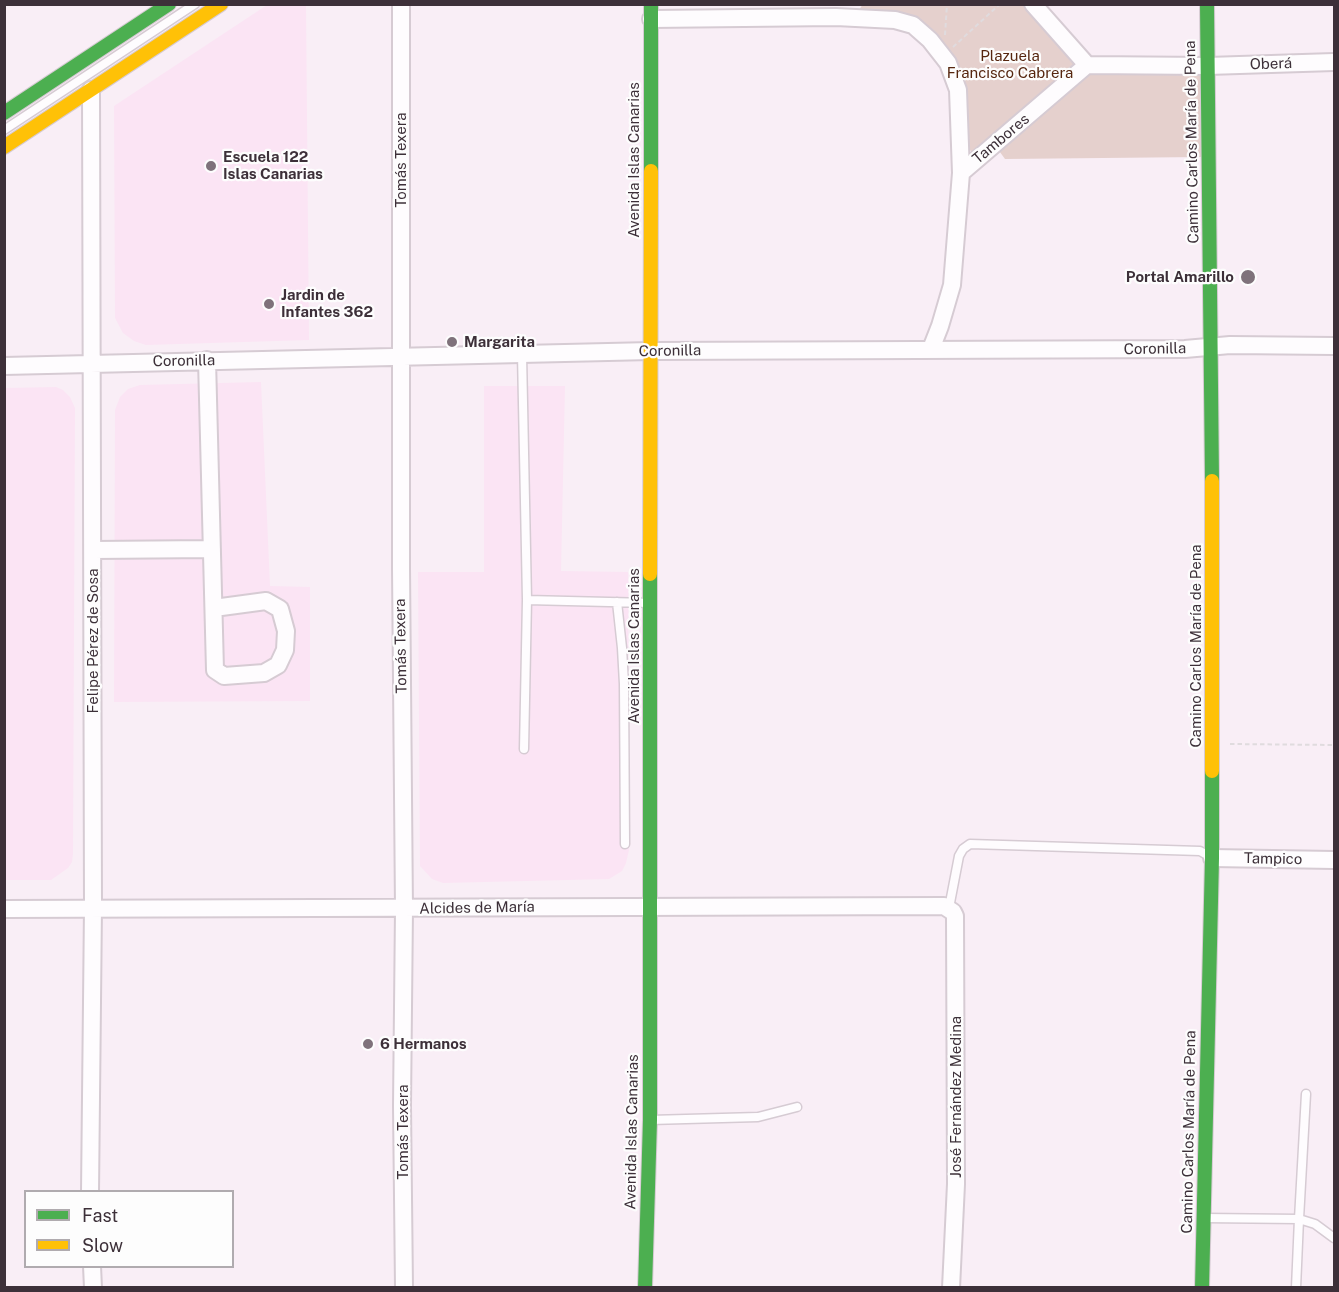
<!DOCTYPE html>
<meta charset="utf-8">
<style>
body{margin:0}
#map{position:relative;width:1339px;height:1292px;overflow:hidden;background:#f9eef6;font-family:"Public Sans",sans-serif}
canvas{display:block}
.frame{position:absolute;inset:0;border:6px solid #3d3039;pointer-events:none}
.legend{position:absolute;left:24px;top:1190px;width:210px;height:78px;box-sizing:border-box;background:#fdfdfd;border:2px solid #b0abaf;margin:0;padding:8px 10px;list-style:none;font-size:18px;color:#3d3039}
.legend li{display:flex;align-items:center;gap:12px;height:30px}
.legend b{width:30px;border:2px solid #b0abaf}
</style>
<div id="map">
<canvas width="1339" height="1292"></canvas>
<div class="frame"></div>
<ul class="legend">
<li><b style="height:8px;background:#4caf50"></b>Fast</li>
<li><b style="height:8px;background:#ffc107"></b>Slow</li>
</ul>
</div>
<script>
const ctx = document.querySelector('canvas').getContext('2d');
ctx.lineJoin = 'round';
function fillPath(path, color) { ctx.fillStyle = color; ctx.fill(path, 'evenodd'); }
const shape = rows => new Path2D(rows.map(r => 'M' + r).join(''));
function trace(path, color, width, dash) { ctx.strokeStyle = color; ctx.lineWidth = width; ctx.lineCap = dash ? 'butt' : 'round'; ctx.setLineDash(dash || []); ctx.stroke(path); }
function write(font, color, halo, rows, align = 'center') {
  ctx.font = font + ' "Public Sans",sans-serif'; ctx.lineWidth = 4.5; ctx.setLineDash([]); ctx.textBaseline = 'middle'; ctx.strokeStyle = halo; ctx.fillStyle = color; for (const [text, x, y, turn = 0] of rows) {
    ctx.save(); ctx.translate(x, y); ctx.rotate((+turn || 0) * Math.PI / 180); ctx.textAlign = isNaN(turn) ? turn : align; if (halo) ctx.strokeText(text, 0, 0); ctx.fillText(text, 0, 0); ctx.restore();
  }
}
fillPath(shape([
 [267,5,306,5,309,340,146,345,134,341,123,333,115,318,114,106],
 [261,382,270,586,310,587,310,701,114,702,115,410,120,397,128,389,140,385],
 [484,386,565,386,561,571,628,572,629,850,626,863,622,871,609,879,443,883,432,879,420,866,418,572,484,572],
 [56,387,63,390,70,397,75,408,73,853,72,862,68,868,51,880,5,880,5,388]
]), '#fbe4f4');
fillPath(shape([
 [863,4,1024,5,1075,64,974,153,972,153,968,147,968,98,964,80,958,66,930,33,861,13,859,10],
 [1107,71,1189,72,1202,75,1201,157,1005,159,997,148,1080,80,1091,73]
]), '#e5d0cd');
const lane = shape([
 [4,130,195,4],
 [522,354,527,600,524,749],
 [527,600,650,603],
 [617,602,622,648,624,684,625,844],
 [949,908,959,856,963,849,970,844,1200,851,1209,856],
 [650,1120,758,1117,797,1107],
 [1204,1218,1299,1219,1306,1094],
 [1296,1288,1299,1219,1315,1224,1334,1238]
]);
const street = shape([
 [401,4,401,568,404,909,402,1106,404,1288],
 [1033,4,1087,65,1208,66,1334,62],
 [651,19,836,17,895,20,913,25,930,40,948,63,958,90,961,173,952,285,940,326,931,349],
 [961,173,1087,65],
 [207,360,215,670,224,676,264,673,278,665,285,650,286,631,280,609,266,601,214,608],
 [4,366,651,351,1185,349,1230,345,1334,346],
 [93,550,212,549],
 [1212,858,1334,860],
 [4,909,944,906,953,912,955,916,956,1184,951,1288],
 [90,1192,93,907,91,90],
 [92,1266,93,1288]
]);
const fast = shape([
 [1207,4,1212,481],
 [4,113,169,4],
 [651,171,651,4],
 [645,1288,650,1120,650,574],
 [1202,1288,1212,858,1212,771]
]);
const slow = shape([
 [4,147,221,4],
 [1212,481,1212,771],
 [650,574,651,171]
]);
trace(lane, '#d6cbd3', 11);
trace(street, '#d6cbd3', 20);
trace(fast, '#d6cbd3', 16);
trace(slow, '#d6cbd3', 16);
trace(shape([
 [945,35,947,4],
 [953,47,1000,4],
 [1230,744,1334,745]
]), '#e0dbde', 2, [4.5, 3]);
trace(lane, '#fefcfe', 8);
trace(street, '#fefcfe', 16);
trace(fast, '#4caf50', 14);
trace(slow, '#ffc107', 14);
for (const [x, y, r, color] of [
 [211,166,6,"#7f727b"],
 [1248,277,8,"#7f727b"],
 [269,304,6,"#7f727b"],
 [452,342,6,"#7f727b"],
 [368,1044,6,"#7f727b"]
]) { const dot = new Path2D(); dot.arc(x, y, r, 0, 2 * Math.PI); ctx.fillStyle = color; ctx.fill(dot); trace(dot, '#fdfdfd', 2); }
write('15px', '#56260f', '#fdfdfd', [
 ["Plazuela",1010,56],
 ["Francisco Cabrera",1010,73]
]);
write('15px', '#3d3039', '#fdfdfd', [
 ["Oberá",1271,64,-2],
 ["Tambores",1001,139,-40],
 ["Camino Carlos María de Pena",1192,142,-91],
 ["Tomás Texera",401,160,-90],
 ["Avenida Islas Canarias",634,160,-90],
 ["Coronilla",1155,349,-1],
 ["Coronilla",670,351,-1],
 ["Coronilla",184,361,-1],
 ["Felipe Pérez de Sosa",93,641,-90],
 ["Tomás Texera",401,646,-91],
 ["Avenida Islas Canarias",634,646,-90],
 ["Camino Carlos María de Pena",1196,646,-90],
 ["Tampico",1273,859,1],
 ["Alcides de María",477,908,-1],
 ["José Fernández Medina",956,1097,-90],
 ["Tomás Texera",403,1132,-90],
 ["Avenida Islas Canarias",632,1132,-89],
 ["Camino Carlos María de Pena",1189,1132,-89]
]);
write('bold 15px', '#3d3039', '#fdfdfd', [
 ["Escuela 122",223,157],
 ["Islas Canarias",223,174],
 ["Portal Amarillo",1234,277,"right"],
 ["Jardin de",281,295],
 ["Infantes 362",281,312],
 ["Margarita",464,342],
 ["6 Hermanos",380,1044]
], 'left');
</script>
